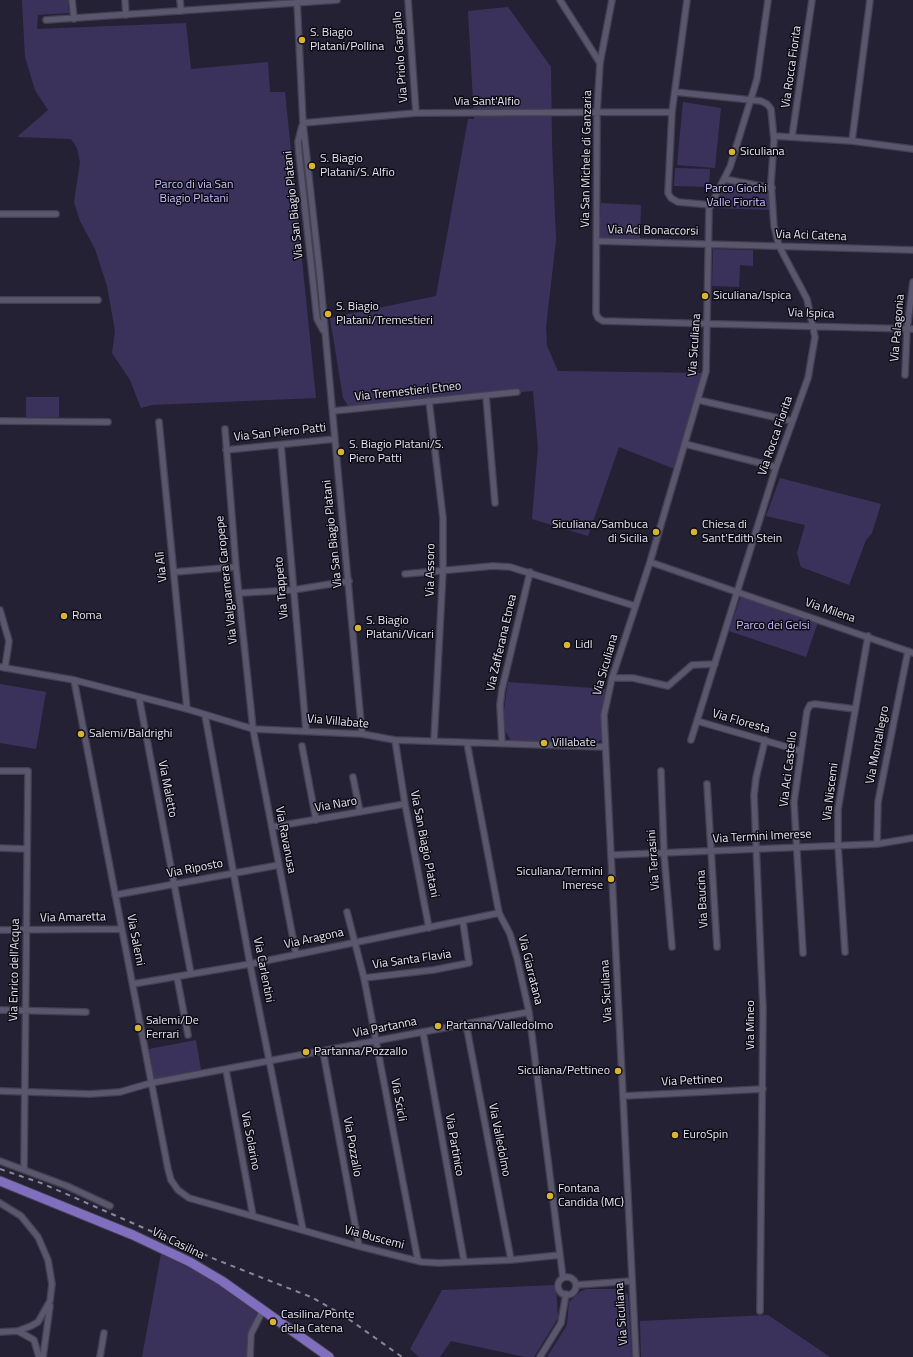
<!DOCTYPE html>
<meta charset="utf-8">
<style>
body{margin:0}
canvas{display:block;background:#242135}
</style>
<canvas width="913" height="1357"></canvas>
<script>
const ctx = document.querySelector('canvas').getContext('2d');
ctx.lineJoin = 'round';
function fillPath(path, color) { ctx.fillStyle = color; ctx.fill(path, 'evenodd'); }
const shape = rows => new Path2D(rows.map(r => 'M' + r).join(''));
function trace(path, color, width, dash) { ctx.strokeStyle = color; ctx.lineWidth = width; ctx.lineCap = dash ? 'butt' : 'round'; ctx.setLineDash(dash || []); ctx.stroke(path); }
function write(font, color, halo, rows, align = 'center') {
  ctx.font = font + ' "Titillium Web",sans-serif'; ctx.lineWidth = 3; ctx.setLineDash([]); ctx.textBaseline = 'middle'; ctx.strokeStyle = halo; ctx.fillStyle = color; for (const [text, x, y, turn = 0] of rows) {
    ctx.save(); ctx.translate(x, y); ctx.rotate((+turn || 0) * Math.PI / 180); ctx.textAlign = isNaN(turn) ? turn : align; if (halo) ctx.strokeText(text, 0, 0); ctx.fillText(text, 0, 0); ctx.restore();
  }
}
fillPath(shape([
 [22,0,68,0,69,13,38,15,37,29,186,23,191,69,268,62,270,92,285,92,316,398,152,405,141,408,130,380,112,353,115,331,107,286,95,249,80,221,74,202,80,162,77,148,71,139,17,137,48,110,35,90,25,57],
 [508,7,551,67,552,144,556,240,546,327,547,346,558,371,703,373,677,470,619,447,588,536,532,519,538,448,533,391,350,409,343,398,330,318,436,296,468,119,474,119,468,11],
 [683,102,721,108,715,168,677,165],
 [675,168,710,169,709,187,674,186],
 [727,181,771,189,771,210,714,208],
 [601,203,641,205,640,240,599,240],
 [713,249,753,250,753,266,740,265,739,287,712,286],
 [26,397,59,397,59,417,26,417],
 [780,478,881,504,872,533,866,540,849,585,801,567,797,553,805,525,766,516],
 [741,596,818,622,806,657,729,631],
 [508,682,606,689,601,740,593,745,511,741,505,730,504,710],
 [0,684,46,692,36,749,0,743],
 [196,1040,201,1070,154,1079,149,1049],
 [161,1254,205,1275,257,1312,249,1335,248,1357,142,1357],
 [556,1285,558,1318,534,1357,525,1357,451,1341,440,1357,419,1357,410,1349,442,1290],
 [587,1289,620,1289,628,1295,632,1357,547,1357,567,1325,569,1302,581,1291],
 [768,1315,830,1357,641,1357,640,1321]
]), '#3b325c');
const minor = shape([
 [72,0,74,19],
 [125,0,126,15],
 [180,0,181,11],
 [297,0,303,123,320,276,362,734],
 [408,0,416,113],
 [560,0,600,63],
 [612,0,600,63,597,112,596,313,598,318,603,321,913,329],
 [687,0,672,112,668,193,671,198,678,202,711,205],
 [46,20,337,0],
 [675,92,761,101,767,104,771,109,774,140,771,183,774,226,779,246,807,299,815,337,808,378,776,467,691,740],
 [303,123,416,113,672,112],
 [302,126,298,142,299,154,317,319,323,330],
 [774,136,852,141,913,149],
 [792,137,812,0],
 [852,141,870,0],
 [724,179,772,188],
 [0,214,56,214],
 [597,241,913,250],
 [0,300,98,300],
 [905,375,907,329,913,282],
 [486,396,495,503],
 [698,400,792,421],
 [429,401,443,518,443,570,434,741],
 [333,411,517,392],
 [0,421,108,422],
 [159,422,187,709],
 [225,429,236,567,253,729,296,954],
 [685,444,776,467],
 [281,445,306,730],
 [226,450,335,439],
 [650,562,913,653],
 [174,572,236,567],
 [405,574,493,566,510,567,635,606],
 [240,593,293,590,349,581],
 [0,610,9,641,5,668],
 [0,667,74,680,187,709,253,729,362,734,395,740,605,747],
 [612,678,633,678,668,686,692,665,715,664],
 [74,680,168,1169,171,1180,178,1190,189,1198,358,1246,422,1262,439,1263,511,1260,560,1255],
 [139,697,191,974],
 [205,715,250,964,303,1230],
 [697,721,801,751],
 [395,740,405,804,429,928],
 [467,743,499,913,510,934,517,958,529,1012,563,1278],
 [502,743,500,705,502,689,530,572],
 [302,746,316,820],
 [0,771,28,771,24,1169],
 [661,771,664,853,672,947],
 [353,777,360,812],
 [707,784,717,947],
 [272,827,405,804],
 [877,844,878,802,908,651],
 [0,848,27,849],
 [612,855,877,844,913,838],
 [115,895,279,865],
 [347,912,364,978,418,1261],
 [0,930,122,929],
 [845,952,838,845,838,809,868,636],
 [803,953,794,802,807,711,810,705,815,704,855,709],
 [177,977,188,1035],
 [364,978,433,970,469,963,463,922],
 [133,984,250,964,499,913],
 [0,1010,86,1012],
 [466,1024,511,1260],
 [423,1032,464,1261],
 [323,1051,359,1246],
 [226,1070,253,1216],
 [0,1091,90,1094,120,1092,151,1083,529,1012],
 [623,1096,763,1089],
 [0,1161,67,1186,110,1206],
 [0,1203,21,1216,38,1237,48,1260,52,1284,50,1301,38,1322,31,1326,18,1331,0,1332],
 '558 1286a9 9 0 1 1 18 0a9 9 0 1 1-18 0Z',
 [576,1285,631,1281],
 [760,1311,763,1009,754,795,756,778,765,740],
 [18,1331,34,1340,39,1357],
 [43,1357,50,1306],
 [100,1357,104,1333],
 [250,1357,251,1334,263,1310],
 [540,1357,561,1323,566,1294],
 [636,1357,604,715,612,678,650,562,706,371,709,209,730,167,757,79,768,0]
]);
const primary = shape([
 [0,1181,133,1235,190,1262,222,1281,329,1357]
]);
trace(minor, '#423f4f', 8);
trace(primary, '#423f4f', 11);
trace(minor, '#59566d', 5.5);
trace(primary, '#806fbf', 9);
trace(shape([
 [0,1169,41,1183,217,1260,311,1297,343,1315,402,1357]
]), '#8a8898', 2, [5, 5]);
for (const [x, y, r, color] of [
 [302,40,4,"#d8b434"],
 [732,152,4,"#d8b434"],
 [312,166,4,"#d8b434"],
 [705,296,4,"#d8b434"],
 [328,314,4,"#d8b434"],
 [341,452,4,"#d8b434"],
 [656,532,4,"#d8b434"],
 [694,532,4,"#d8b434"],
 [64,616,4,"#d8b434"],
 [358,628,4,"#d8b434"],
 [567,645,4,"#d8b434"],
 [81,734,4,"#d8b434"],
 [544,743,4,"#d8b434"],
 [611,879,4,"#d8b434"],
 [438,1026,4,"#d8b434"],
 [138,1028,4,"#d8b434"],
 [306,1052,4,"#d8b434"],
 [618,1071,4,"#d8b434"],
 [675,1135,4,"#d8b434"],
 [550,1196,4,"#d8b434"],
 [273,1322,4,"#d8b434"]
]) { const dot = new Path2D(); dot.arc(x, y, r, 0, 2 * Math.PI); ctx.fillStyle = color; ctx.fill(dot); trace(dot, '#0d0c15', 1.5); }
write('12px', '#e6e5f2', '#0d0c15', [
 ["S. Biagio",310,33],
 ["Platani/Pollina",310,47],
 ["Siculiana",740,152],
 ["S. Biagio",320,159],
 ["Platani/S. Alfio",320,173],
 ["Siculiana/Ispica",713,296],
 ["S. Biagio",336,307],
 ["Platani/Tremestieri",336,321],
 ["S. Biagio Platani/S.",349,445],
 ["Piero Patti",349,459],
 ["Siculiana/Sambuca",648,525,"right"],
 ["di Sicilia",648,539,"right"],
 ["Chiesa di",702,525],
 ["Sant'Edith Stein",702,539],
 ["Roma",72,616],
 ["S. Biagio",366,621],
 ["Platani/Vicari",366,635],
 ["Lidl",575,645],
 ["Salemi/Baldrighi",89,734],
 ["Villabate",552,743],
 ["Siculiana/Termini",603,872,"right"],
 ["Imerese",603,886,"right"],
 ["Salemi/De",146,1021],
 ["Ferrari",146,1035],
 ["Partanna/Valledolmo",446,1026],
 ["Partanna/Pozzallo",314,1052],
 ["Siculiana/Pettineo",610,1071,"right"],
 ["EuroSpin",683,1135],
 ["Fontana",558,1189],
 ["Candida (MC)",558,1203],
 ["Casilina/Ponte",281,1315],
 ["della Catena",281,1329]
], 'left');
write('12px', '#e6e5f2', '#0d0c15', [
 ["Via Priolo Gargallo",401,57,-94],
 ["Via Rocca Fiorita",792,67,-82],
 ["Via Sant'Alfio",487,102],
 ["Via San Michele di Ganzaria",587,159,-89],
 ["Via San Biagio Platani",294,205,-96],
 ["Via Aci Bonaccorsi",653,231,1],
 ["Via Aci Catena",811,236,2],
 ["Via Ispica",811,314,2],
 ["Via Palagonia",898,328,-85],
 ["Via Siculiana",695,345,-86],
 ["Via Tremestieri Etneo",408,392,-6],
 ["Via San Piero Patti",280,433,-6],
 ["Via Rocca Fiorita",776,436,-71],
 ["Via San Biagio Platani",333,534,-96],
 ["Via Alì",162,567,-96],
 ["Via Assoro",431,570,-89],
 ["Via Valguarnera Caropepe",227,580,-96],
 ["Via Trappeto",282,588,-95],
 ["Via Milena",830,611,19],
 ["Via Zafferana Etnea",502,643,-77],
 ["Via Siculiana",606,665,-74],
 ["Via Villabate",338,722,5],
 ["Via Floresta",741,722,16],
 ["Via Montallegro",878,745,-79],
 ["Via Aci Castello",789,769,-83],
 ["Via Maletto",167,789,79],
 ["Via Niscemi",831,792,-83],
 ["Via Naro",336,805,-10],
 ["Via Termini Imerese",762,837,-3],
 ["Via Ravanusa",285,840,79],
 ["Via San Biagio Platani",424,844,79],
 ["Via Terrasini",654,860,-94],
 ["Via Riposto",195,869,-11],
 ["Via Baucina",703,899,-93],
 ["Via Amaretta",73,918,-1],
 ["Via Aragona",314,939,-12],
 ["Via Salemi",135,940,79],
 ["Via Santa Flavia",412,960,-8],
 ["Via Enrico dell'Acqua",15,970,-89],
 ["Via Carlentini",263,970,79],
 ["Via Giarratana",530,970,76],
 ["Via Siculiana",607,991,-93],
 ["Via Mineo",751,1025,-90],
 ["Via Partanna",385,1028,-11],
 ["Via Pettineo",692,1081,-3],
 ["Via Scicli",398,1100,80],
 ["Via Valledolmo",499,1140,79],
 ["Via Solarino",250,1141,79],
 ["Via Partinico",454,1145,80],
 ["Via Pozzallo",352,1147,80],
 ["Via Buscemi",374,1238,15],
 ["Via Casilina",178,1244,26],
 ["Via Siculiana",622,1314,-94]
]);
write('12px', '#cac1fd', '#0d0c15', [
 ["Parco di via San",194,185],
 ["Biagio Platani",194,199],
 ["Parco Giochi",736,189],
 ["Valle Fiorita",736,203],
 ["Parco dei Gelsi",773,626]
]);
</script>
